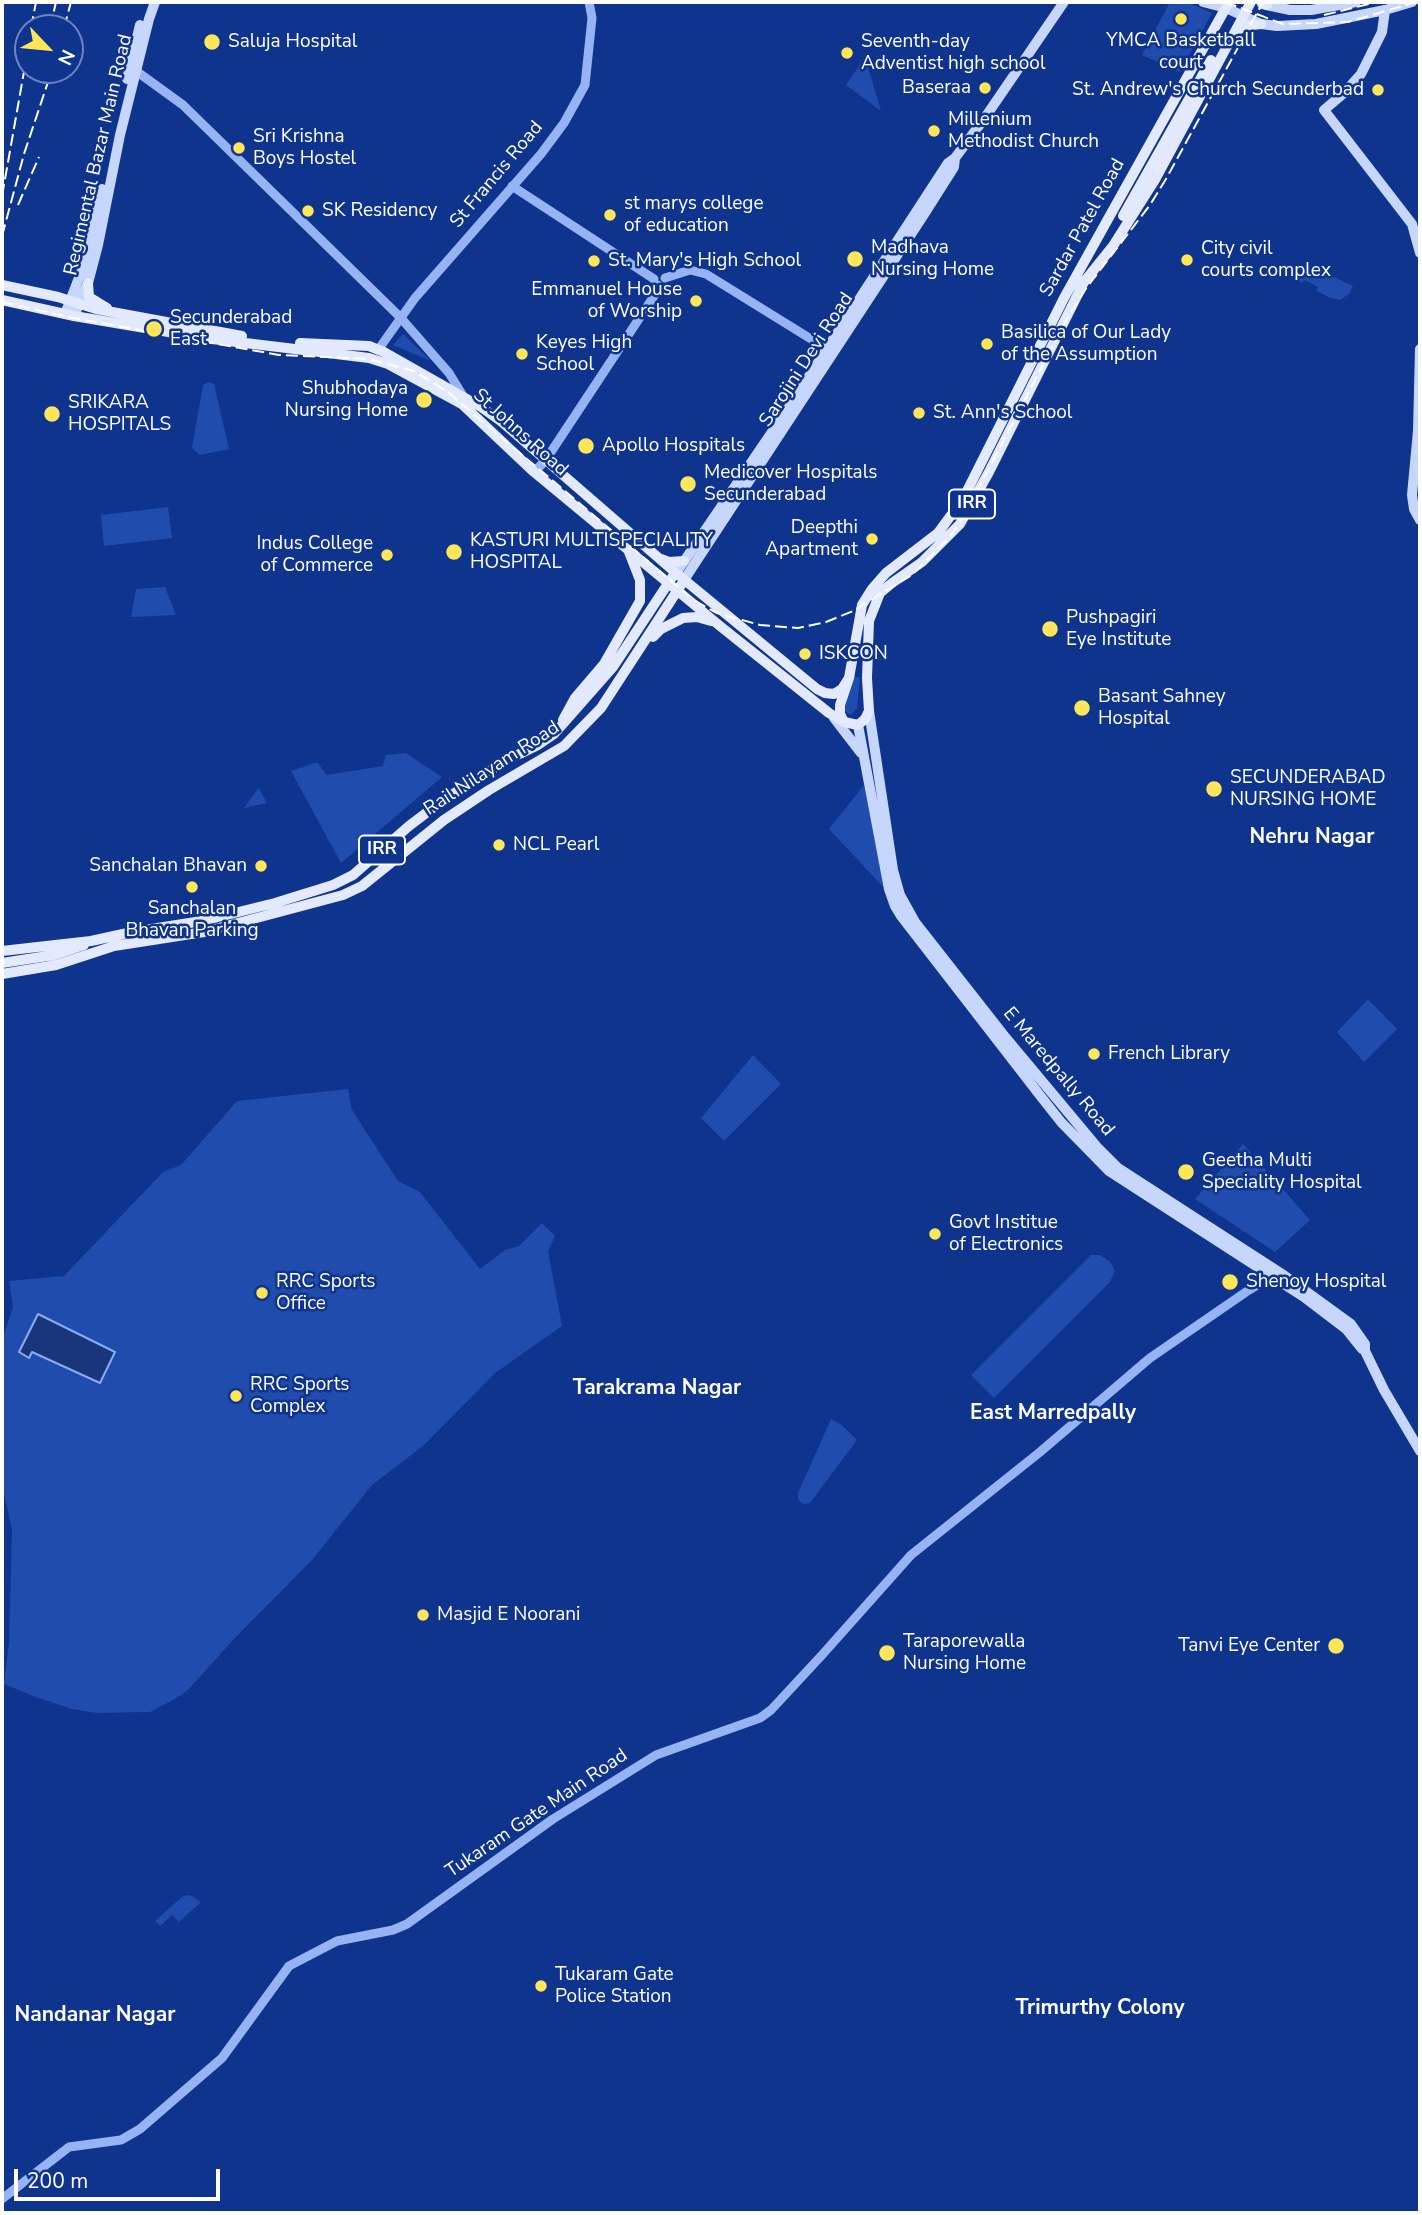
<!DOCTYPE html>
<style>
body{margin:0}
#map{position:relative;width:1422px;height:2215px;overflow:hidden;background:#0f348e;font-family:"Nunito Sans",sans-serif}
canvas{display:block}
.frame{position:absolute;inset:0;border:4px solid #fff;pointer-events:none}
.north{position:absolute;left:14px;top:14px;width:70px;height:70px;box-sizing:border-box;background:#0f348e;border:2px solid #6f85bb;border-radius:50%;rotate:116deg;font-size:19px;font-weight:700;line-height:28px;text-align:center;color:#fff}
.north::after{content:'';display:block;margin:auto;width:24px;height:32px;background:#ffe659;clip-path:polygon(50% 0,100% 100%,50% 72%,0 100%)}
.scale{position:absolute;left:14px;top:2169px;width:206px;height:32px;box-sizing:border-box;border:4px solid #fff;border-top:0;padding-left:9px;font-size:21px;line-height:24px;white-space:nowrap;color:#fff;-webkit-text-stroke:5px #0f348e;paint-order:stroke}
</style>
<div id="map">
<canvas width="1422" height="2215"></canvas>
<div class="frame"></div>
<div class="north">N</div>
<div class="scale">200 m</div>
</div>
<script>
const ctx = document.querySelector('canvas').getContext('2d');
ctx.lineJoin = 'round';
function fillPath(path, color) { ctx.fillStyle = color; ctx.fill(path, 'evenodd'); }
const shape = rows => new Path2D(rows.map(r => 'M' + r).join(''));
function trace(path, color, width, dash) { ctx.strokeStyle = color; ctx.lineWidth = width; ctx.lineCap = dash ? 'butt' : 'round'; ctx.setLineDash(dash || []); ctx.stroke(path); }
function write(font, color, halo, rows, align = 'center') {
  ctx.font = font + ' "Nunito Sans",sans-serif'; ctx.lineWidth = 5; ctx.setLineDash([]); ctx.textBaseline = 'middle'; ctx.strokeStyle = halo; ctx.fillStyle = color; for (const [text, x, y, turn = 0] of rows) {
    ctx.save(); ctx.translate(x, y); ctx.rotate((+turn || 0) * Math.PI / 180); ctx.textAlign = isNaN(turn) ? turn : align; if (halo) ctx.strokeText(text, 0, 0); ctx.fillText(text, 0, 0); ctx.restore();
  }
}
fillPath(shape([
 [1170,2,1187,2,1212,13,1180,72,1142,55],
 [865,57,881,111,846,85],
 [1306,264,1353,286,1349,294,1340,300,1330,298,1317,291,1318,287,1305,280,1302,283,1298,281],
 [403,334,431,361,393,345],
 [209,382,214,384,229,449,200,455,192,448,203,385],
 [168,507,172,538,104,546,101,515],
 [165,587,176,615,131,617,136,589],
 [852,675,860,678,857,708,851,715,844,711],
 [406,753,442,777,341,863,291,771,317,762,327,775,383,766,386,755],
 [864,785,885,889,829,829],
 [259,789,267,803,244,808,258,789],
 [1368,999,1397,1029,1364,1062,1337,1032],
 [753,1055,781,1084,724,1141,701,1118],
 [348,1089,352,1110,398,1181,420,1192,480,1269,505,1250,519,1246,542,1223,555,1236,548,1251,562,1326,495,1373,423,1446,372,1485,312,1560,234,1639,187,1691,173,1700,150,1712,97,1713,72,1709,36,1697,4,1684,9,1643,12,1530,2,1484,2,1340,13,1307,9,1281,64,1276,163,1172,181,1165,237,1101],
 [1243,1144,1310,1220,1275,1252,1195,1199],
 [1091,1255,1100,1255,1110,1262,1115,1271,1110,1282,994,1398,971,1375],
 [831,1419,842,1425,857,1440,810,1503,804,1504,798,1500,798,1493],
 [190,1895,201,1902,179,1922,172,1915,160,1926,155,1921,183,1896]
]), '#204cad');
const water = shape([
 [38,1314,115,1352,100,1383,32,1352,29,1358,19,1352,38,1314]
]);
fillPath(water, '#1a367a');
trace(water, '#88acf7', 2);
trace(shape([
 [132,68,183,105,400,317,449,373,465,399],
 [512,186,654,279],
 [665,278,690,270,706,274,832,352],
 [378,350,415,298,541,154,564,123,585,85,592,18,589,2],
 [534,472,545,461,654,296,658,285],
 [2,2199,69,2147,121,2140,140,2129,222,2058,289,1966,337,1941,393,1930,407,1924,553,1819,656,1755,760,1718,771,1710,822,1655,911,1555,1040,1452,1150,1358,1246,1292,1276,1274]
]), '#96b3f3', 9);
trace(shape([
 [1203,2,1226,8,1261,24,1277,26,1316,24,1385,10,1412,2],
 [1262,4,1290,10,1311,10,1356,2],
 [1385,10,1382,32,1361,74,1344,93,1324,110,1412,224,1420,253],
 [127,79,140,25],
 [65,314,82,270,102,189],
 [74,316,88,283,98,245,120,135,149,19,155,2],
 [1420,349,1418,431,1412,495,1414,509,1420,520],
 [676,573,789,407,948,163,955,158,984,119,1064,2],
 [684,580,923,216,954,167,955,158],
 [869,711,893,870,900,895,915,922,1006,1038,1097,1147,1118,1168,1285,1276,1351,1324,1365,1344,1365,1351,1384,1390,1420,1451],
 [834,718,861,753],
 [858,725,889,889,895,906,901,916,1042,1098,1061,1122,1109,1171,1304,1297,1346,1329,1362,1349]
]), '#c6d6fd', 10);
trace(shape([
 [1262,2,1267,5],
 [1235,32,1244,26,1261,24],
 [1123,216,1211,60],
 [88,283,89,297,107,308],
 [2,285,58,297,96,309,242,336],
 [2,300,74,316,204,338,369,358,388,364,462,404,534,472,720,626,829,713,844,722,858,725,865,719,869,711,867,678,869,621,880,593,892,583,922,562,960,524,989,472,1084,282,1113,246,1156,178,1251,2],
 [300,343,369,346,384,352,481,407,502,422,676,573,817,689,825,693,834,694,842,689,849,678],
 [661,559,669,562,684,561],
 [653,637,661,629,683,618,697,617,711,621],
 [563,720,575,698,604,664,640,601,640,580,629,552],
 [844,722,840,714,840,705,849,678,862,605,872,589,886,573,938,533,963,499,1064,298,1229,2],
 [2,951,91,941,132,932,202,921,275,903,333,885,353,875,409,826,442,801,505,761,538,745,554,734,613,667,673,576],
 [2,963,54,955,84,945],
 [2,974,56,965,114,946,204,932,343,895,362,886,444,820,489,790,564,746,601,708,681,585]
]), '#e3eaff', 10);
trace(shape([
 [1225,2,1283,24,1348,22,1416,2],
 [1324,15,1377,2],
 [31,28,36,2],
 [50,28,56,2],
 [64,28,71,2],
 [2,196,28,49],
 [18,205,39,157],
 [2,236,24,154,52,70],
 [2,302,73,318,279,355,369,359,414,371,449,393,695,601,717,613,760,625,798,628,826,622,853,611,912,575,949,538,964,516,1068,317,1087,287,1150,205,1166,179,1263,2]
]), '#fff', 2, [12, 5]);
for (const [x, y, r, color] of [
 [1181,19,7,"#ffe659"],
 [212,42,9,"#ffe659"],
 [847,53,7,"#ffe659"],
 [985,88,7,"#ffe659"],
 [1378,90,7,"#ffe659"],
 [934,131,7,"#ffe659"],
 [239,148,7,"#ffe659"],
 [308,211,7,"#ffe659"],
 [610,215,7,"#ffe659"],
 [855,259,9,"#ffe659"],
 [1187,260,7,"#ffe659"],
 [594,261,7,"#ffe659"],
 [696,301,7,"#ffe659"],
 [154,329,9,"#ffe659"],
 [987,344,7,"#ffe659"],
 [522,354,7,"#ffe659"],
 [424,400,9,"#ffe659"],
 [919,413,7,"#ffe659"],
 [52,414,9,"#ffe659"],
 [586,446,9,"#ffe659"],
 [688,484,9,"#ffe659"],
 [872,539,7,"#ffe659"],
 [454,552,9,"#ffe659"],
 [387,555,7,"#ffe659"],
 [1050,629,9,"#ffe659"],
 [805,654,7,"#ffe659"],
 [1082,708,9,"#ffe659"],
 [1214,789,9,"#ffe659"],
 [499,845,7,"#ffe659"],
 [261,866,7,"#ffe659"],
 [192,887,7,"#ffe659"],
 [1094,1054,7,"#ffe659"],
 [1186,1172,9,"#ffe659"],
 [935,1234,7,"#ffe659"],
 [1230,1282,9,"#ffe659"],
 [262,1293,7,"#ffe659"],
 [236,1396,7,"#ffe659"],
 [423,1615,7,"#ffe659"],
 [1336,1646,9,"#ffe659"],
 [887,1653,9,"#ffe659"],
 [541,1986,7,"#ffe659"]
]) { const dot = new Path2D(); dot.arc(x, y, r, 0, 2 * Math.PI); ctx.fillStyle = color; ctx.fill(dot); trace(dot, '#0f348e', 2.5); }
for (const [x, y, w] of [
 [972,504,46],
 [382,850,46]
]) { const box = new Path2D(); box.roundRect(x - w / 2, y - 14.5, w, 29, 5); ctx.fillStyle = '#0f348e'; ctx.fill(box); trace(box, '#fff', 2); }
write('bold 18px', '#fff', null, [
 ["IRR",972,504],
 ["IRR",382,850]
]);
write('19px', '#fff', '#0f348e', [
 ["YMCA Basketball",1181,41,"center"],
 ["court",1181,63,"center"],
 ["Saluja Hospital",228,42],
 ["Seventh-day",861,42],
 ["Adventist high school",861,64],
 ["Baseraa",971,88,"right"],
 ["St. Andrew's Church Secunderbad",1364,90,"right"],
 ["Millenium",948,120],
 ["Methodist Church",948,142],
 ["Sri Krishna",253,137],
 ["Boys Hostel",253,159],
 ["st marys college",624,204],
 ["of education",624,226],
 ["SK Residency",322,211],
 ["Madhava",871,248],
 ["Nursing Home",871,270],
 ["City civil",1201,249],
 ["courts complex",1201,271],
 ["St. Mary's High School",608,261],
 ["Emmanuel House",682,290,"right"],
 ["of Worship",682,312,"right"],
 ["Secunderabad",170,318],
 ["East",170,340],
 ["Basilica of Our Lady",1001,333],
 ["of the Assumption",1001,355],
 ["Keyes High",536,343],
 ["School",536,365],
 ["Shubhodaya",408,389,"right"],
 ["Nursing Home",408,411,"right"],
 ["SRIKARA",68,403],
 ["HOSPITALS",68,425],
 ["St. Ann's School",933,413],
 ["Apollo Hospitals",602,446],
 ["Medicover Hospitals",704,473],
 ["Secunderabad",704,495],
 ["Deepthi",858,528,"right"],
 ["Apartment",858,550,"right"],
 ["KASTURI MULTISPECIALITY",470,541],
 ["HOSPITAL",470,563],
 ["Indus College",373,544,"right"],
 ["of Commerce",373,566,"right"],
 ["Pushpagiri",1066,618],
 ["Eye Institute",1066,640],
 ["ISKCON",819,654],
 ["Basant Sahney",1098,697],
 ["Hospital",1098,719],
 ["SECUNDERABAD",1230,778],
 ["NURSING HOME",1230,800],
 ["NCL Pearl",513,845],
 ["Sanchalan Bhavan",247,866,"right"],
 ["Sanchalan",192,909,"center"],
 ["Bhavan Parking",192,931,"center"],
 ["French Library",1108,1054],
 ["Geetha Multi",1202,1161],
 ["Speciality Hospital",1202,1183],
 ["Govt Institue",949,1223],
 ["of Electronics",949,1245],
 ["RRC Sports",276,1282],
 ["Office",276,1304],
 ["Shenoy Hospital",1246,1282],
 ["RRC Sports",250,1385],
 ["Complex",250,1407],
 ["Masjid E Noorani",437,1615],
 ["Taraporewalla",903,1642],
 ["Nursing Home",903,1664],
 ["Tanvi Eye Center",1320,1646,"right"],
 ["Tukaram Gate",555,1975],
 ["Police Station",555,1997]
], 'left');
write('19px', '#fff', '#0f348e', [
 ["Regimental Bazar Main Road",99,155,-77],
 ["St Francis Road",497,175,-50],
 ["Sardar Patel Road",1083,228,-61],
 ["Sarojini Devi Road",807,360,-57],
 ["St Johns Road",520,433,42],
 ["Rail Nilayam Road",492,769,-33],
 ["E Maredpally Road",1058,1072,50],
 ["Tukaram Gate Main Road",537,1814,-34]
]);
write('bold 21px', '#fff', '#0f348e', [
 ["Nehru Nagar",1312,838],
 ["Tarakrama Nagar",657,1389],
 ["East Marredpally",1053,1414],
 ["Trimurthy Colony",1100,2009],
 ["Nandanar Nagar",95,2016]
]);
</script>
